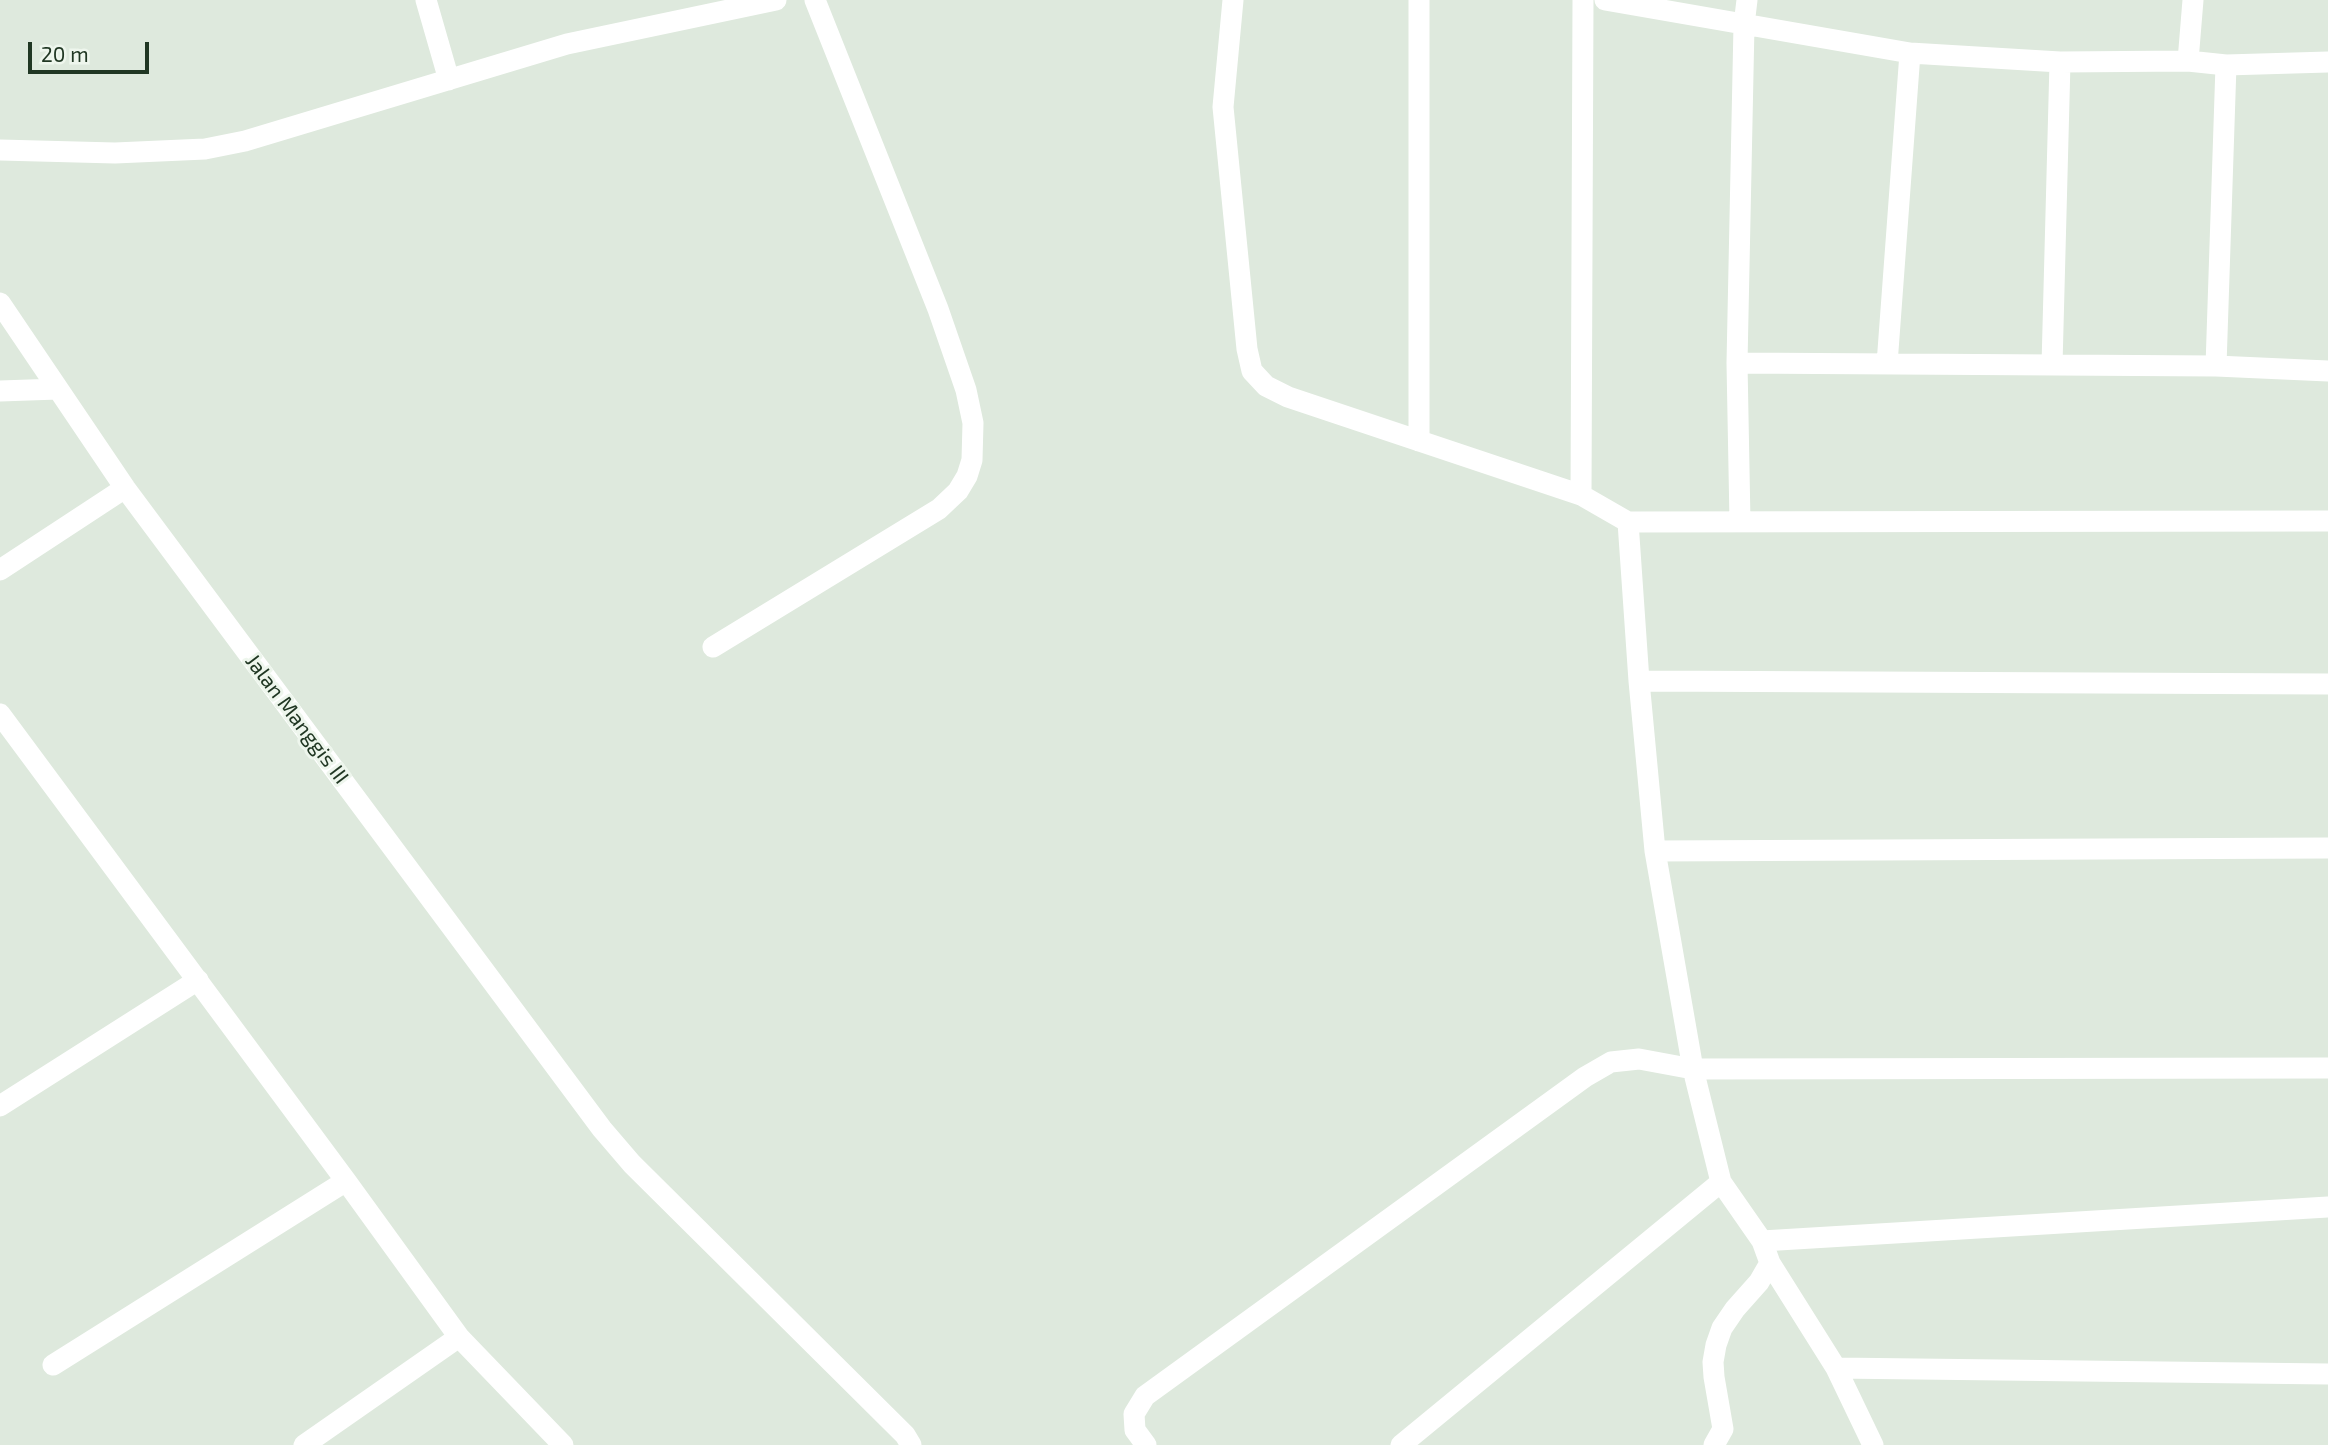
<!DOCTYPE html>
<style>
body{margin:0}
#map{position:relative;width:2328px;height:1445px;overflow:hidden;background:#dee9dd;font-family:"Exo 2",sans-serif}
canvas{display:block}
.scale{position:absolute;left:28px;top:42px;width:121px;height:32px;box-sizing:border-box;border:4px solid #203723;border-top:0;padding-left:9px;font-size:21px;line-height:24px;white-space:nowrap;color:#203723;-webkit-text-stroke:5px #eef6ed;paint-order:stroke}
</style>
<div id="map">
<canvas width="2328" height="1445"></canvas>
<div class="scale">20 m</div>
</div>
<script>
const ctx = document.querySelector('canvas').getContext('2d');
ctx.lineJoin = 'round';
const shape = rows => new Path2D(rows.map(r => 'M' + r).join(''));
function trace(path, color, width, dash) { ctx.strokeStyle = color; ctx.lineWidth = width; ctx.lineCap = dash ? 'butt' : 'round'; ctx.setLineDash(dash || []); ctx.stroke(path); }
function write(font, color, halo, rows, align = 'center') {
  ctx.font = font + ' "Exo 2",sans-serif'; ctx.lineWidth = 6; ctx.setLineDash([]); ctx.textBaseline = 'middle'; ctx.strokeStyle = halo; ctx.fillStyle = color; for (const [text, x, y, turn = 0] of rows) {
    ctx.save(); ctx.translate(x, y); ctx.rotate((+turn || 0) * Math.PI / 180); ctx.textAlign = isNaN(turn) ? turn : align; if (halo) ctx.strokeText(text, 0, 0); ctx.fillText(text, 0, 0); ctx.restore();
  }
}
trace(shape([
 [426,0,449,80],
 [1233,0,1223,107,1247,349,1252,371,1266,386,1288,397,1581,495,1628,522,2328,521],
 [1605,0,1910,53,2060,62,2188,61,2226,65,2328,62],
 [2188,61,2193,0],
 [0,150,115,153,205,149,245,141,567,44,776,0],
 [0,303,125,488,602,1129,632,1164,905,1435,911,1445],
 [1737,363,2216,366,2328,371],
 [1887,364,1910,53],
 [2052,365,2060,62],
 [2216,366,2226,65],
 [0,391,58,389],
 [1419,441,1419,0],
 [1581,495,1583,0],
 [1628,522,1639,681,1655,851,1693,1069,1721,1182,1762,1241,1770,1263,1836,1368,1873,1445],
 [1740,522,1737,363,1744,25,1747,0],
 [0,570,125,488],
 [713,647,939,509,958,491,967,476,972,460,973,423,966,390,938,309,815,0],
 [1639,681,2328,684],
 [0,714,346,1181,459,1337,563,1445],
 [1655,851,2328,848],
 [0,1106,198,980],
 [1762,1241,2328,1207],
 [53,1365,346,1181],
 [1836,1368,2328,1374],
 [304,1445,459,1337],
 [1146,1445,1135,1430,1134,1414,1145,1396,1585,1077,1611,1062,1639,1059,1693,1069,2328,1068],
 [1401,1445,1721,1182],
 [1714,1445,1723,1429,1714,1377,1713,1362,1716,1345,1722,1328,1735,1309,1759,1282,1770,1263]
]), '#fff', 21);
write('21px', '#203723', '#eef6ed', [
 ["Jalan Manggis III",297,719,53]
]);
</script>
